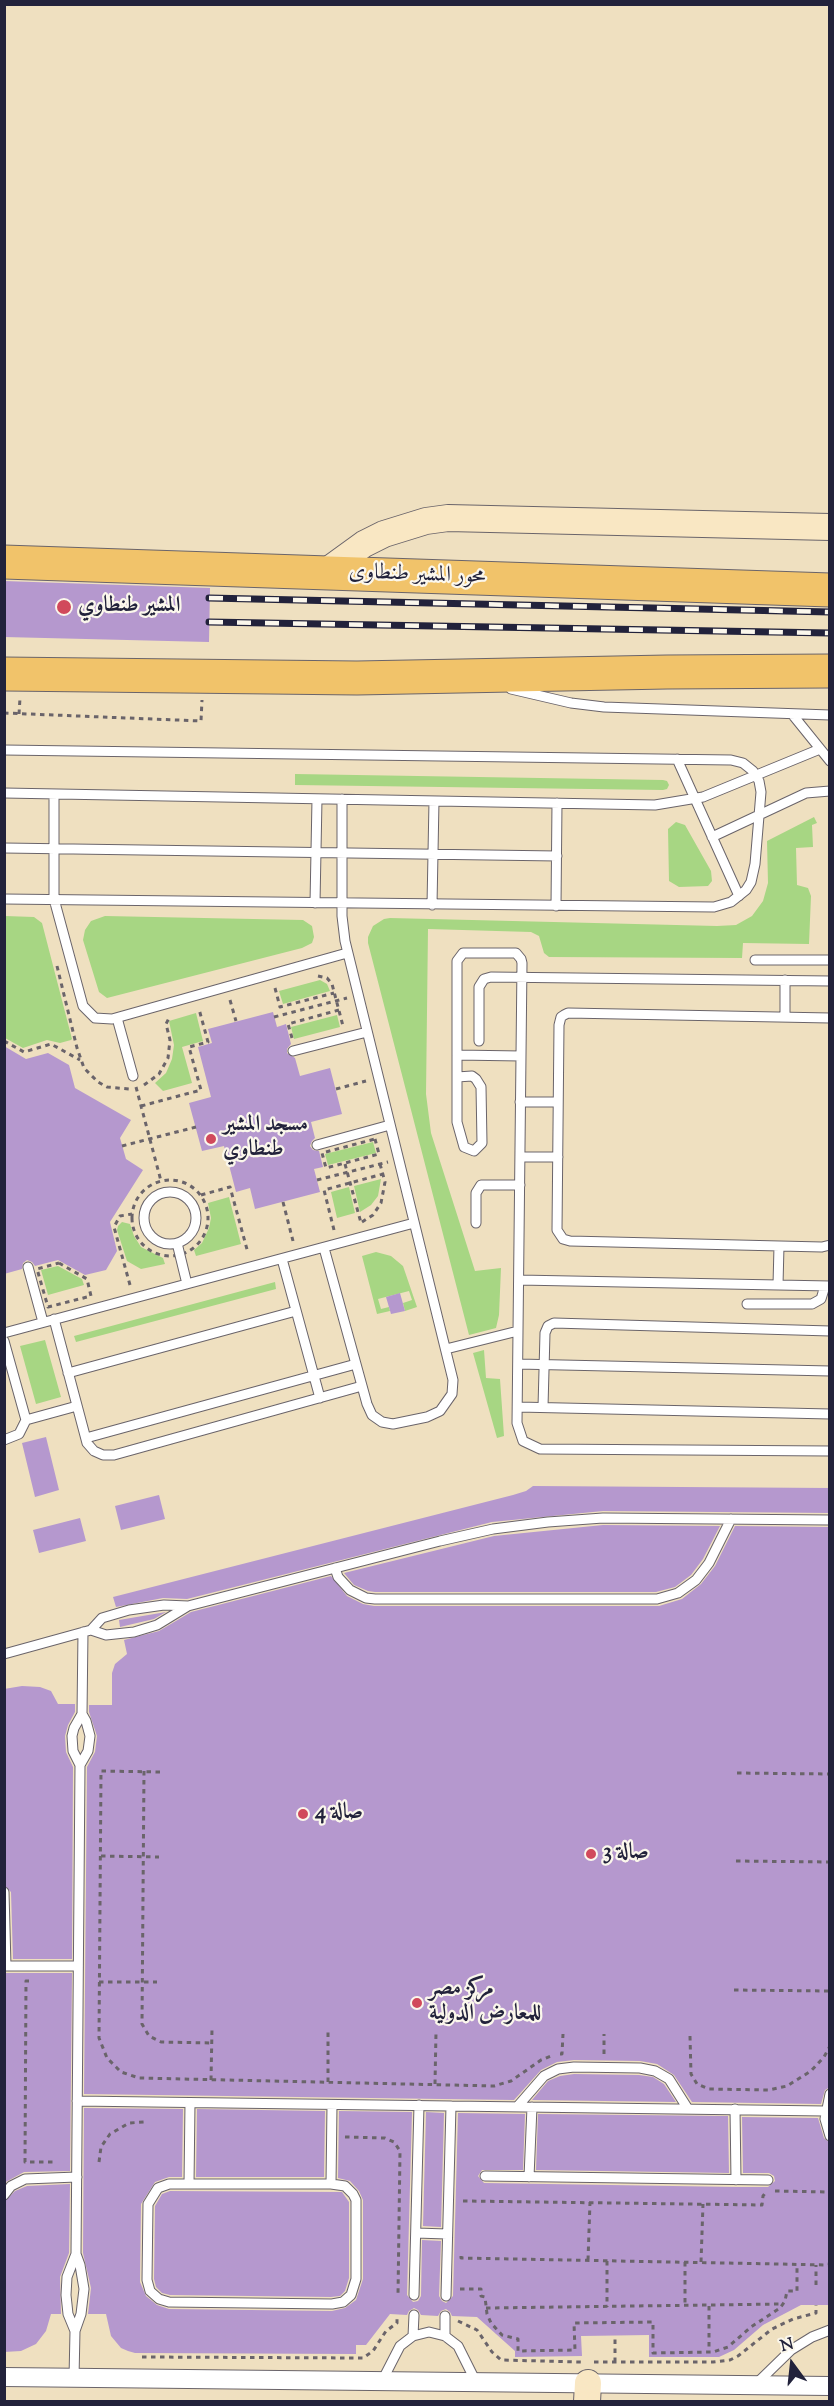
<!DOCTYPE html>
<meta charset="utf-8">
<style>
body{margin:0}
#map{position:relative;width:834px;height:2406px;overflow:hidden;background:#efe0c0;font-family:"Sorts Mill Goudy",serif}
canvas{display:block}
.frame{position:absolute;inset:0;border:6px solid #22223b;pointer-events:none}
.north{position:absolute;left:762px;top:2334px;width:60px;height:60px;-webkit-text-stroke:4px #fbf7ec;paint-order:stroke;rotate:345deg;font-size:16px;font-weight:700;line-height:24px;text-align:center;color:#22223b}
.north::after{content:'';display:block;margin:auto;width:21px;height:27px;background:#22223b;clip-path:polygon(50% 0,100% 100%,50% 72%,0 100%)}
</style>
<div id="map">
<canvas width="834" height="2406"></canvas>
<div class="frame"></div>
<div class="north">N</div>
</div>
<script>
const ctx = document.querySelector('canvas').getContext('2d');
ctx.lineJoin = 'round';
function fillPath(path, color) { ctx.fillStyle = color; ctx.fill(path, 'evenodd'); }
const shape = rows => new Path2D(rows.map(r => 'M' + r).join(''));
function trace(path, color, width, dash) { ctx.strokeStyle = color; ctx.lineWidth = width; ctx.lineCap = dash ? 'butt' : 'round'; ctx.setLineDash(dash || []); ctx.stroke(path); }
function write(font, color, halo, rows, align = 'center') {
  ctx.font = font + ' "Sorts Mill Goudy",Amiri,serif'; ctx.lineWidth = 4.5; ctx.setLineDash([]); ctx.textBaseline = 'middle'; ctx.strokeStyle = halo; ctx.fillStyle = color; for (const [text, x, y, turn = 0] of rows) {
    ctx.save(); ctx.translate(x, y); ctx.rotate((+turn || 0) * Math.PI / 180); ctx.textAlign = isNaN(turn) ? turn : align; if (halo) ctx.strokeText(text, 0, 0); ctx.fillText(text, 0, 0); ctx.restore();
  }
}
fillPath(shape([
 [295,774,663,780,667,781,669,785,667,789,663,790,295,785],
 [814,817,817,823,812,825,813,847,796,848,797,885,808,888,811,896,809,944,743,943,742,958,549,957,544,953,539,936,531,932,428,929,426,1094,431,1133,475,1271,501,1268,499,1315,496,1328,469,1335,368,943,368,937,373,926,384,919,390,918,717,926,736,925,752,916,763,901,768,883,767,841],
 [676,822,685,825,711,871,712,881,708,886,679,887,669,881,668,829],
 [5,916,34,917,42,923,72,1039,71,1040,60,1043,47,1040,23,1048,5,1038],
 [105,916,303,920,312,926,314,937,312,943,302,948,107,998,99,992,83,940,85,930,91,921],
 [320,980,327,984,330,991,283,1004,279,991],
 [196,1013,203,1041,182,1047,192,1083,163,1091,155,1083,166,1073,172,1059,174,1045,169,1021],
 [337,1015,340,1027,294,1039,291,1027],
 [373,1142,376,1153,328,1165,325,1154],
 [381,1179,378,1196,371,1205,360,1212,354,1186],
 [349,1187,355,1213,337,1218,331,1192],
 [229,1197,241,1244,196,1256,194,1250,202,1243,209,1228,211,1218,208,1203],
 [122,1222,130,1224,134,1236,141,1247,163,1258,165,1264,141,1269,127,1261,117,1230,118,1226],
 [376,1252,391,1256,403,1266,417,1307,405,1311,403,1303,412,1300,409,1291,378,1299,381,1309,389,1307,390,1311,377,1314,362,1256],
 [58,1266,82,1279,84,1285,48,1295,41,1270],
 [275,1282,276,1289,76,1342,74,1336],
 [45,1340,61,1397,36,1404,20,1346],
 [484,1350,486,1378,500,1379,504,1436,497,1438,473,1353]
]), '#a7d683');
fillPath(shape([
 [4,581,210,588,209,642,4,637],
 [273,1012,277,1027,286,1024,291,1044,287,1049,287,1053,295,1058,300,1076,330,1068,342,1114,311,1122,315,1138,312,1141,310,1146,313,1150,319,1151,323,1167,314,1169,320,1192,255,1209,250,1188,236,1192,224,1146,202,1151,189,1103,211,1097,198,1047,212,1043,208,1029],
 [4,1046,26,1059,48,1053,69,1065,75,1088,131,1120,120,1138,126,1159,143,1170,110,1222,117,1251,106,1270,85,1275,58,1260,35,1266,32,1262,27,1260,23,1263,22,1269,4,1274],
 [400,1293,405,1311,391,1314,386,1297],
 [46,1437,59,1490,35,1497,22,1443],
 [533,1486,830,1488,830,1513,603,1511,492,1522,187,1599,163,1598,116,1607,113,1597,513,1495,526,1491],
 [159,1495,165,1519,121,1530,115,1506],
 [80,1518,86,1541,39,1553,33,1530],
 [603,1525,720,1526,703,1559,691,1575,675,1587,656,1592,375,1592,368,1591,354,1585,344,1573,494,1536],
 [735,1526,830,1527,830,2087,825,2090,821,2104,692,2102,674,2075,657,2064,640,2061,574,2060,557,2062,541,2070,514,2100,84,2094,87,1767,95,1752,97,1736,89,1712,89,1705,112,1705,112,1673,115,1664,127,1654,124,1640,159,1631,191,1612,331,1576,347,1596,363,1604,374,1606,659,1606,682,1599,701,1584,715,1566],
 [166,1612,154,1619,120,1627,119,1620],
 [22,1686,40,1687,51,1691,58,1704,75,1704,75,1712,68,1725,65,1736,66,1752,73,1767,72,1959,13,1959,11,1892,4,1885,4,1689],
 [4,1973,72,1973,70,2171,24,2172,4,2183],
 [574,2074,639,2075,653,2077,664,2084,676,2102,532,2100,548,2081,560,2076],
 [84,2108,183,2109,182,2177,169,2177,155,2182,141,2204,140,2282,146,2296,157,2305,169,2309,332,2311,345,2308,356,2300,363,2279,363,2200,359,2191,350,2181,338,2178,339,2111,412,2112,407,2295,413,2302,418,2301,421,2296,422,2240,441,2241,439,2296,442,2301,446,2303,453,2296,458,2113,525,2114,523,2170,482,2170,478,2176,484,2183,736,2187,768,2187,775,2181,774,2176,769,2173,743,2173,742,2117,818,2118,824,2138,830,2143,830,2305,801,2305,763,2325,734,2350,719,2357,649,2357,649,2335,581,2336,582,2356,515,2357,515,2351,477,2317,452,2316,450,2312,446,2309,441,2311,438,2316,421,2315,418,2310,414,2308,409,2311,407,2315,390,2314,366,2345,356,2345,356,2354,135,2353,128,2351,121,2348,111,2336,106,2314,88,2314,91,2288,83,2253],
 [197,2109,325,2111,324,2177,196,2177],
 [426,2112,444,2113,441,2227,423,2226],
 [538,2114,728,2116,729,2173,536,2170],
 [70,2184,69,2253,60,2277,61,2314,51,2314,46,2331,36,2344,21,2351,4,2352,4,2202,15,2191,27,2186],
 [170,2191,342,2192,349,2202,349,2278,345,2291,340,2296,331,2297,170,2295,162,2293,156,2287,154,2279,155,2206,162,2194]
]), '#b598ce');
const lane = shape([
 [511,689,571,703,604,707,830,715],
 [792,714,830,761],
 [4,750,731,760,743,763,753,771,759,781,761,792,755,864,751,882,746,890,731,902,714,907,4,899],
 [677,759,739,896],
 [4,793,655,805,703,797,820,749],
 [54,794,54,899,83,1006,95,1018,112,1019,347,953],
 [712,837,806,793,830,791],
 [4,848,557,856],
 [315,903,317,799],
 [432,905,434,801],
 [556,906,557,803],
 [755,960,830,960],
 [785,1017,785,980],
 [117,1018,133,1076],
 [830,1018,568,1013,564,1015,561,1017,559,1025,557,1230,563,1239,570,1241,822,1247,830,1245],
 [479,1041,479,987,484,979,491,977,830,981],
 [293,1051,367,1032],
 [457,1055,521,1056],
 [457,1077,472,1076,476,1079,481,1087,482,1143,474,1151,464,1147,457,1122,457,961,463,953,516,953,521,959,522,963,517,1423,523,1441,540,1449,830,1451],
 [520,1102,558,1102],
 [317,1145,390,1125],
 [520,1157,558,1157],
 '144 1218a26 26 0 1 1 52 0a26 26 0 1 1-52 0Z',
 [476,1223,476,1193,481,1185,520,1185],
 [177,1243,187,1284],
 [324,1248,367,1404,372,1415,382,1422,393,1424,427,1417,440,1411,452,1394,453,1380,345,941,342,916,342,799],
 [282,1259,320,1398],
 [28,1267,43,1322],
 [519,1280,830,1286],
 [778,1285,779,1246],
 [747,1304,812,1304,821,1299,825,1286],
 [54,1319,87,1443,94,1451,103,1455,114,1455,362,1386],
 [4,1333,414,1223],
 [4,1341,26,1420,19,1434,4,1440],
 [446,1349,518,1331],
 [518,1364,830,1371],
 [68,1373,296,1311],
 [518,1407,830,1414],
 [543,1407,545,1333,548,1326,554,1323,830,1331],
 [26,1420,77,1406],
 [86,1438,356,1364],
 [335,1568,338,1577,350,1590,366,1598,375,1599,657,1599,678,1593,696,1580,709,1563,731,1519],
 [91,1630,106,1635,134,1632,157,1625,188,1606],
 [4,1654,91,1630,102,1618,129,1610,164,1605,188,1606,440,1541,493,1529,548,1522,603,1518,830,1520],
 [80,1765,88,1751,90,1736,86,1721,82,1714],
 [4,1892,6,1966],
 [4,1966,78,1966],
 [830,2094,825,2119,830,2136],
 [77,2101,825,2111],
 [517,2107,544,2076,558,2069,574,2067,640,2068,655,2071,669,2079,688,2109],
 [735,2109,736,2180],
 [485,2176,768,2180],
 [529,2177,532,2107],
 [169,2184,331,2184,345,2186,353,2194,356,2200,356,2279,351,2295,343,2302,332,2304,169,2302,159,2299,150,2291,147,2280,148,2204,158,2188,169,2184],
 [189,2184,190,2103],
 [331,2184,332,2105],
 [4,2195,11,2186,25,2179,77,2177],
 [416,2233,447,2234],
 [414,2295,419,2105],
 [446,2296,451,2106],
 [75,2331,68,2314,66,2295,67,2277,76,2254,80,1765,73,1751,72,1736,74,1728,82,1714,83,1632],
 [413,2336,414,2315],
 [445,2336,445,2316],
 [74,2378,75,2331,81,2314,84,2289,80,2265,76,2254],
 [382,2381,400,2346,413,2336,429,2332,445,2336,458,2346,476,2382],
 [755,2385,791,2350,812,2337,830,2330]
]);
const street = shape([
 [4,2377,830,2386]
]);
const secondary = shape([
 [324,573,364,544,384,534,426,521,448,518,830,527],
 [587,2402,588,2383]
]);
const highway = shape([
 [4,562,830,590],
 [4,674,357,678,667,672,830,671]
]);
trace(lane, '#6a646a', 11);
trace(street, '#6a646a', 20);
trace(secondary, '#6a646a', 28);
trace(highway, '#6a646a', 35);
trace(shape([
 [4,713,201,721,202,700],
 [19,714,20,698],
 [57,966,77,1048,84,1068,98,1082,107,1087,129,1089],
 [318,976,327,978,332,984,343,1026],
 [275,988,280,1007,334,993],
 [230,1000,236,1021],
 [274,1017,347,998],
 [292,1038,288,1024,339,1010],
 [4,1041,24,1052,51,1044,80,1060],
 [144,1085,159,1074,168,1058,170,1040,166,1024,170,1016],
 [136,1087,161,1181],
 [336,1089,366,1081],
 [141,1106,201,1090,189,1047,208,1042,199,1009],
 [375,1139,379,1154,326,1168,322,1153,375,1139],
 [122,1146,196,1127],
 [345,1164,361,1223],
 [317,1180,388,1162],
 '132 1218a38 38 0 1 1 76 0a38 38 0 1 1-76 0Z',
 [201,1195,230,1187,248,1253],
 [283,1202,293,1241],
 [362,1222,373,1215,381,1203,385,1182,380,1164],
 [334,1230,324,1190,383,1174],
 [59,1263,87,1279,91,1296,48,1307,37,1269,59,1263],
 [130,1285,114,1227,120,1216,132,1214],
 [144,1771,142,2024,149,2036,161,2042,212,2043],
 [160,1772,101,1771,99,2038,107,2058,121,2072,139,2078,494,2086,511,2081,541,2060,551,2056],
 [737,1773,830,1774],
 [101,1856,159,1857],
 [736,1861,830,1862],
 [29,1981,26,1981,25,2162,56,2162],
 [99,1982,157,1982],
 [734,1990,830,1991],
 [690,2036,691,2074,697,2084,709,2089,769,2090,787,2086,811,2071,824,2057,830,2046],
 [560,2054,562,2054,563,2034],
 [604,2054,604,2034],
 [211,2080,212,2029],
 [328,2082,328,2030],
 [435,2084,436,2032],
 [345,2137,385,2138,394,2142,400,2151,398,2295],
 [99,2162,101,2147,110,2134,129,2123,144,2122],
 [775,2191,830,2192],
 [463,2201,762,2205,763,2196,766,2192],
 [461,2256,461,2258,829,2265,830,2259],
 [588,2260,590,2202],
 [607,2261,607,2307],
 [685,2262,685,2305],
 [701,2262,703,2204],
 [816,2285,816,2265],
 [460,2289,481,2289,481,2296,485,2297,487,2314,491,2323,502,2335,518,2339,518,2351,575,2350,574,2323,653,2322,653,2353,713,2352,728,2347,751,2327,780,2308,785,2301,787,2291,797,2291,797,2264],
 [709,2306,709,2352],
 [486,2308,782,2304],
 [458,2321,477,2330,492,2352,501,2360,581,2362],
 [142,2357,363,2358,373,2351,386,2331,397,2323,397,2315],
 [594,2362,713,2362,730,2360,738,2356,772,2329,793,2319,816,2313,816,2305],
 [615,2362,615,2335]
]), '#6a646a', 3, [4.5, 4.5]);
trace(lane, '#fff', 9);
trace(street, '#fff', 18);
trace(secondary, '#f9e7c3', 26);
trace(highway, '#f1c36a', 33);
const rail = shape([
 [209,598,830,612],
 [209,622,830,633]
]);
trace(rail, '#22223b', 7);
trace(rail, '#fbf7ec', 4.5, [14]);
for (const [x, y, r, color] of [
 [64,607,8,"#d1495b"],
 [211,1139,6,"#d1495b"],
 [303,1814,6,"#d1495b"],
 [591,1854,6,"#d1495b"],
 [417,2003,6,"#d1495b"]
]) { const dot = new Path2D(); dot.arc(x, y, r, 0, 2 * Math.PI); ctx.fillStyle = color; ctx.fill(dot); trace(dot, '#fbf7ec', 2); }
write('22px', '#22223b', '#fbf7ec', [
 ["محور المشير طنطاوى",417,576,2]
]);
write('bold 22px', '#22223b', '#fbf7ec', [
 ["المشير طنطاوي",78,607],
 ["مسجد المشير",223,1126],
 ["طنطاوي",223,1151],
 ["صالة 4",315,1814],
 ["صالة 3",603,1854],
 ["مركز مصر",429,1990],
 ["للمعارض الدولية",429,2015]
], 'left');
</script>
